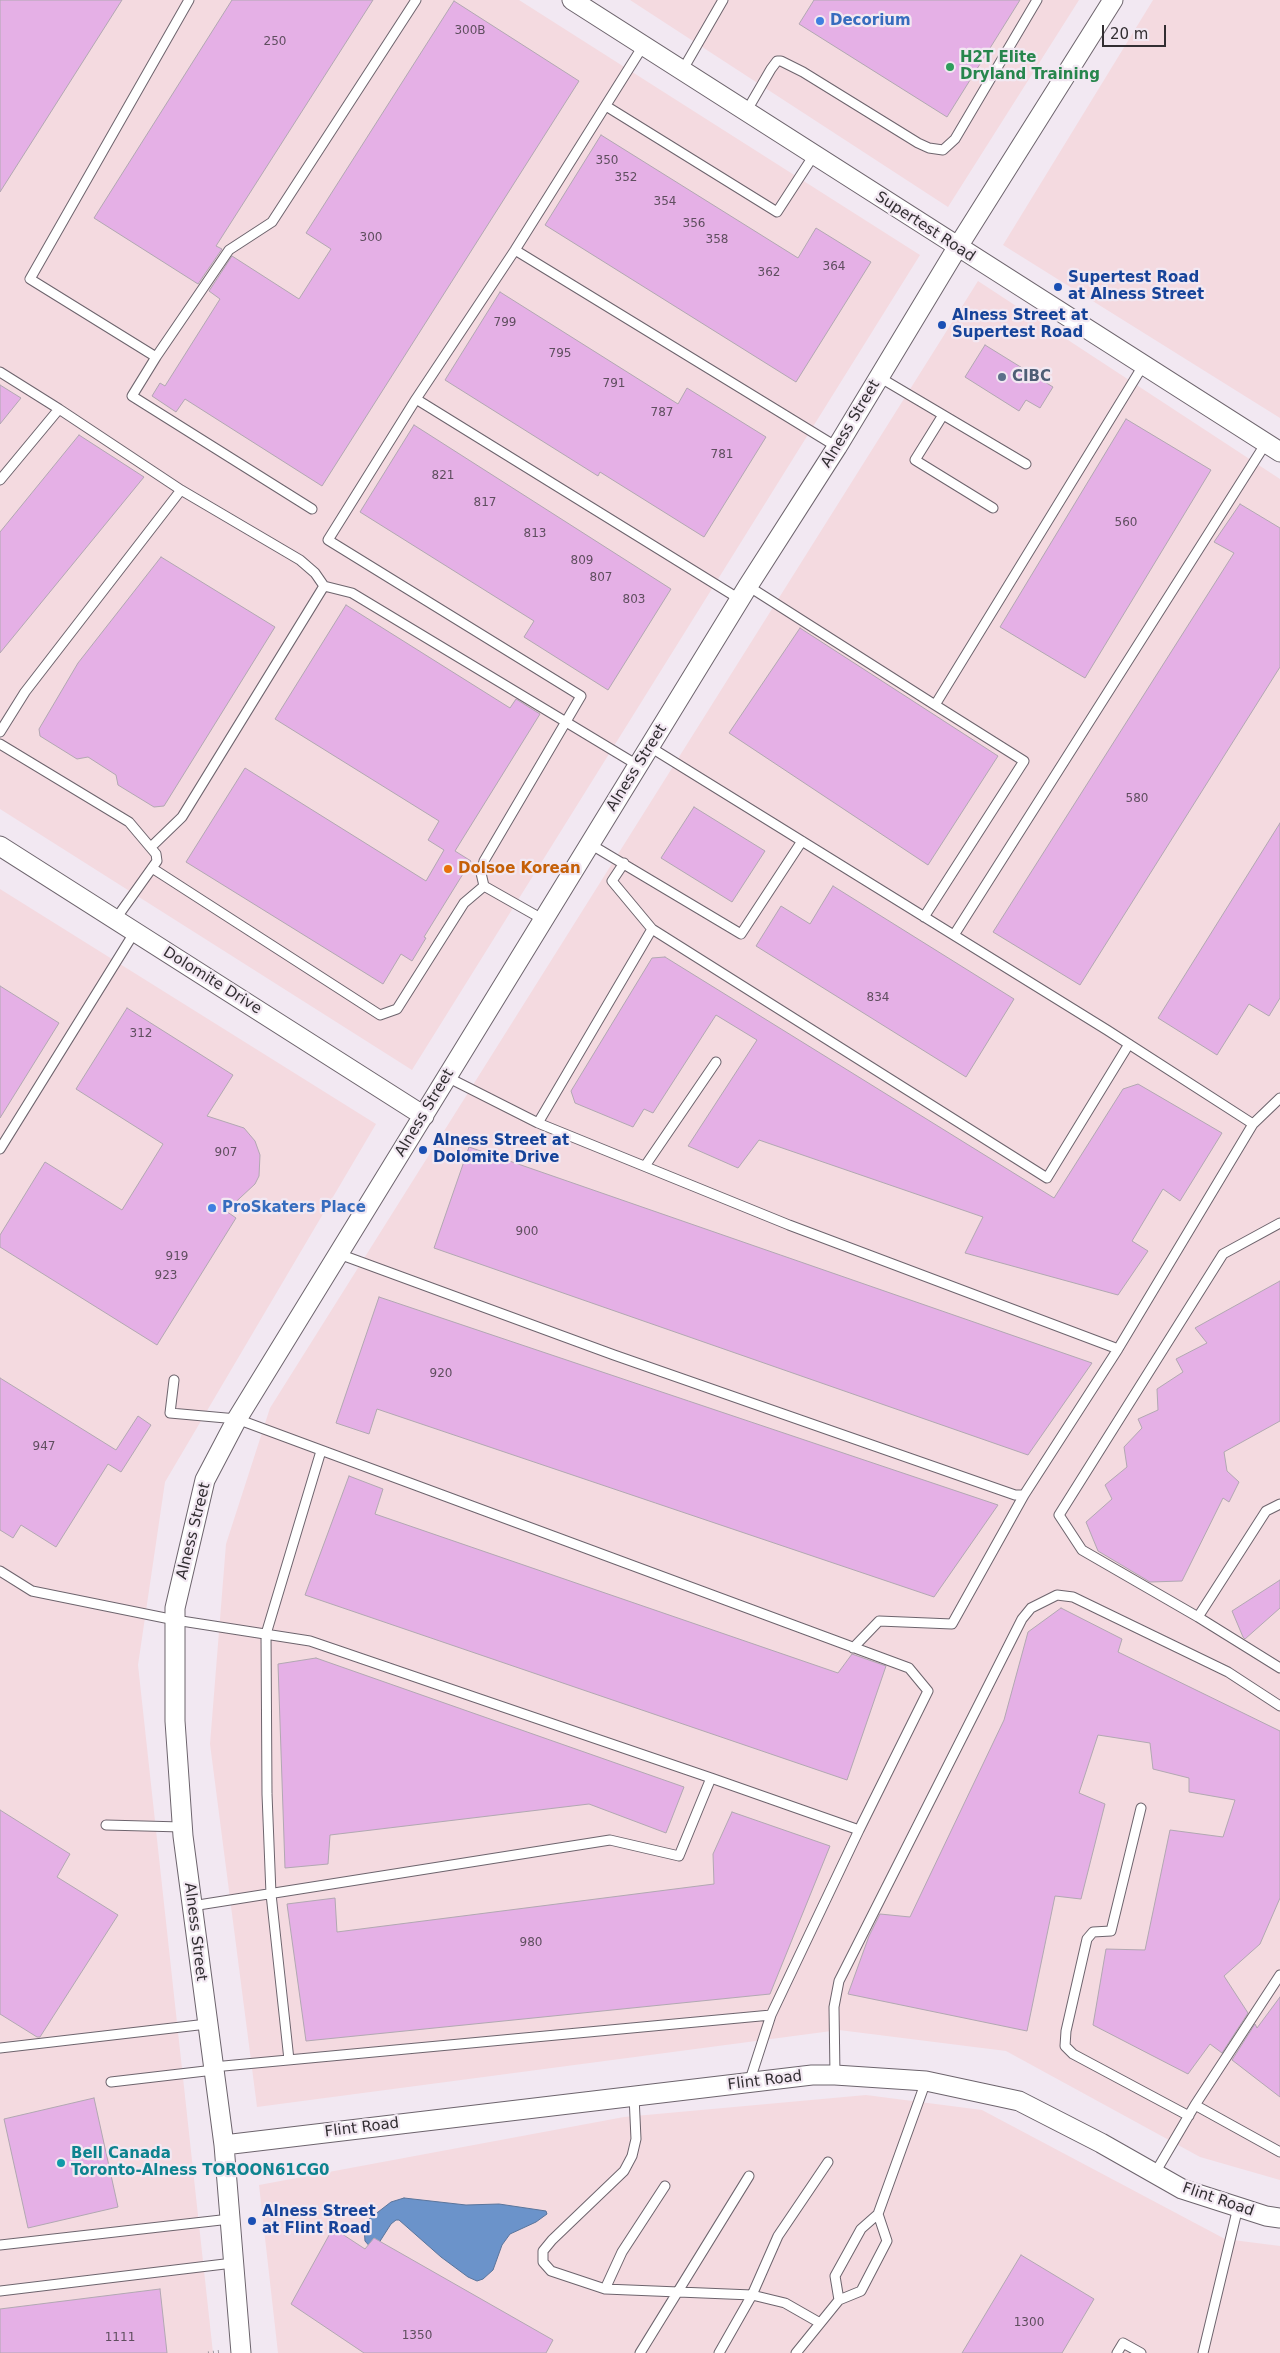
<!DOCTYPE html>
<style>
body{margin:0}
#map{position:relative;width:1280px;height:2353px;overflow:hidden;background:#f2e8f2;font-family:"DejaVu Sans",sans-serif}
canvas{display:block}
.scale{position:absolute;left:1102px;top:25px;width:64px;height:22px;box-sizing:border-box;border:2px solid #322e32;border-top:0;padding-left:6px;font-size:15px;line-height:18px;white-space:nowrap;color:#322e32;-webkit-text-stroke:4px #f2e8f2;paint-order:stroke}
</style>
<div id="map">
<canvas width="1280" height="2353"></canvas>
<div class="scale">20 m</div>
</div>
<script>
const ctx = document.querySelector('canvas').getContext('2d');
ctx.lineJoin = 'round';
function fillPath(path, color) { ctx.fillStyle = color; ctx.fill(path, 'evenodd'); }
const shape = rows => new Path2D(rows.map(r => 'M' + r).join(''));
function trace(path, color, width, dash) { ctx.strokeStyle = color; ctx.lineWidth = width; ctx.lineCap = dash ? 'butt' : 'round'; ctx.setLineDash(dash || []); ctx.stroke(path); }
function write(font, color, halo, rows, align = 'center') {
  ctx.font = font + ' "DejaVu Sans",sans-serif'; ctx.lineWidth = 4.5; ctx.setLineDash([]); ctx.textBaseline = 'middle'; ctx.strokeStyle = halo; ctx.fillStyle = color; for (const [text, x, y, turn = 0] of rows) {
    ctx.save(); ctx.translate(x, y); ctx.rotate((+turn || 0) * Math.PI / 180); ctx.textAlign = isNaN(turn) ? turn : align; if (halo) ctx.strokeText(text, 0, 0); ctx.fillText(text, 0, 0); ctx.restore();
  }
}
fillPath(shape([
 [0,0,519,0,920,255,412,1070,0,809],
 [630,0,1079,0,948,207],
 [1153,0,1280,0,1280,418,1003,245],
 [978,281,1280,479,1280,2180,1200,2157,1006,2051,839,2030,257,2107,210,1744,226,1544,270,1408],
 [0,889,376,1124,165,1482,138,1665,213,2353,0,2353],
 [866,2095,982,2110,1225,2239,1280,2246,1280,2353,278,2353,259,2185,624,2117]
]), '#f4dae0');
const water = shape([
 [404,2198,466,2205,499,2204,546,2211,547,2214,536,2222,510,2234,502,2245,493,2270,483,2279,477,2281,468,2277,441,2257,399,2220,396,2220,391,2224,375,2249,372,2249,365,2241,364,2228,369,2219,391,2202,404,2198]
]);
fillPath(water, '#6b93ca');
trace(water, '#5a759c', 1);
const building = shape([
 [0,0,122,0,0,192,0,0],
 [232,0,373,0,216,246,222,249,198,284,94,218,232,0],
 [814,0,1020,0,947,117,799,24,814,0],
 [454,1,579,81,322,486,185,399,176,412,152,396,160,383,165,386,220,299,209,291,232,256,299,299,331,249,306,233,454,1],
 [601,135,798,258,816,228,871,262,796,382,545,225,601,135],
 [500,292,678,404,687,388,766,437,704,537,600,472,598,476,445,380,500,292],
 [985,345,1053,387,1040,408,1026,400,1019,411,965,377,985,345],
 [0,385,21,398,0,424,0,385],
 [1126,419,1211,470,1085,678,1000,627,1126,419],
 [414,425,671,589,608,690,524,637,534,621,360,512,414,425],
 [79,435,144,477,0,653,0,532,79,435],
 [1240,504,1280,528,1280,667,1080,985,993,932,1234,553,1214,542,1240,504],
 [161,557,275,627,164,806,154,807,118,785,116,775,88,757,77,759,40,736,39,729,78,663,161,557],
 [346,605,510,708,516,699,540,714,455,851,471,861,424,937,426,938,412,961,401,954,383,984,186,862,245,768,426,881,444,850,428,840,439,821,275,719,346,605],
 [800,628,998,756,928,865,729,733,800,628],
 [694,807,765,851,732,902,661,858,694,807],
 [1280,823,1280,998,1269,1016,1249,1004,1217,1055,1158,1018,1280,823],
 [833,886,1014,999,966,1077,756,946,781,906,810,924,833,886],
 [665,957,1054,1198,1123,1089,1138,1084,1222,1133,1180,1201,1163,1189,1132,1241,1148,1251,1118,1295,965,1253,983,1217,759,1140,738,1168,688,1146,757,1040,716,1015,653,1113,644,1109,633,1127,575,1103,571,1091,652,958,665,957],
 [0,986,59,1023,0,1118,0,986],
 [127,1008,233,1075,207,1116,244,1128,255,1141,260,1155,259,1176,255,1184,226,1211,236,1218,157,1345,0,1247,0,1235,45,1162,122,1210,163,1144,76,1089,127,1008],
 [469,1147,1092,1363,1028,1455,434,1248,469,1147],
 [1280,1281,1280,1421,1224,1452,1227,1471,1239,1482,1229,1502,1223,1498,1182,1581,1150,1582,1098,1551,1086,1522,1112,1499,1105,1485,1127,1467,1124,1447,1142,1428,1138,1419,1158,1410,1157,1389,1183,1372,1176,1359,1207,1343,1195,1328,1280,1281],
 [379,1297,998,1505,934,1597,377,1409,369,1434,336,1423,379,1297],
 [0,1378,116,1450,138,1416,151,1425,121,1472,108,1464,56,1547,21,1525,13,1538,0,1530,0,1378],
 [349,1476,383,1489,375,1514,838,1673,852,1654,886,1666,847,1780,305,1595,349,1476],
 [1280,1580,1280,1608,1245,1639,1243,1637,1232,1611,1280,1580],
 [1061,1608,1122,1639,1118,1652,1280,1731,1280,1898,1260,1944,1224,1976,1248,2013,1222,2053,1210,2044,1188,2074,1093,2025,1106,1949,1145,1950,1170,1830,1223,1837,1235,1800,1189,1792,1189,1778,1153,1769,1150,1743,1098,1735,1079,1793,1105,1804,1081,1899,1055,1896,1027,2031,848,1994,869,1936,880,1914,910,1917,1004,1720,1028,1632,1061,1608],
 [316,1658,684,1787,666,1833,589,1804,330,1835,328,1864,285,1868,278,1664,316,1658],
 [0,1810,70,1854,57,1877,118,1915,40,2037,37,2037,0,2014,0,1810],
 [732,1812,830,1846,770,1994,306,2041,287,1904,335,1898,337,1932,714,1884,713,1854,732,1812],
 [1280,1997,1280,2097,1232,2060,1255,2024,1257,2028,1280,1997],
 [94,2098,118,2207,28,2228,4,2119,94,2098],
 [333,2228,365,2249,374,2238,553,2340,546,2353,364,2353,291,2304,333,2228],
 [1021,2255,1094,2299,1062,2353,962,2353,1021,2255],
 [160,2289,167,2353,0,2353,0,2309,160,2289]
]);
fillPath(building, '#e5b0e6');
trace(building, '#b2a8b2', 1);
const lane = shape([
 [189,0,30,279,156,357,229,250,272,222,416,0],
 [682,71,723,0],
 [606,106,777,212,814,155],
 [746,112,771,69,777,61,781,61,803,72,918,143,929,148,943,150,955,139,1037,0],
 [515,250,837,447],
 [156,357,132,396,312,509],
 [0,372,59,409,0,480],
 [879,377,1026,464],
 [416,399,515,250,643,46],
 [943,415,915,460,993,508],
 [324,586,352,593,639,766],
 [748,586,935,705,1144,364],
 [0,732,25,692,181,490,59,409],
 [0,744,129,822,156,854,157,861,115,920],
 [650,747,1107,1030,1253,1124,1280,1098],
 [590,844,741,934,802,841],
 [151,847,182,817,324,586,315,573,300,560,181,490],
 [624,863,612,881,652,929],
 [152,868,380,1015,397,1009,464,903,484,886],
 [924,917,1024,761,935,705],
 [544,920,484,886,481,873,484,861,581,696,328,540,416,399,741,600],
 [954,935,1266,443],
 [538,1123,652,929,1047,1178,1129,1044],
 [0,1149,134,933],
 [645,1166,716,1062],
 [1280,1223,1223,1254,1059,1515,1082,1550,1198,1617,1280,1668],
 [339,1254,614,1355,1015,1495,1024,1495,1118,1349,789,1225,538,1123,447,1077],
 [1118,1349,1253,1124],
 [174,1380,170,1413,237,1419,909,1668,928,1691,859,1830],
 [0,1571,32,1591,175,1620,310,1641,711,1778,679,1856,610,1840,192,1906],
 [1198,1617,1266,1511,1280,1504],
 [853,1648,879,1621,952,1624,1024,1495],
 [1141,1808,1111,1931,1093,1932,1087,1939,1066,2031,1065,2046,1073,2054,1189,2116],
 [106,1825,182,1827],
 [0,2048,207,2024],
 [289,2060,271,1894,267,1794,266,1634,321,1451],
 [213,2067,771,2015,859,1830,711,1778],
 [835,2075,834,2007,839,1981,1022,1619,1031,1608,1057,1595,1073,1597,1228,1672,1280,1706],
 [111,2082,214,2070],
 [749,2083,771,2015],
 [634,2096,636,2139,632,2156,624,2171,552,2240,543,2251,543,2262,551,2271,605,2289,752,2295,785,2303,820,2323],
 [1195,2105,1280,1975],
 [1155,2173,1195,2105,1280,2152],
 [878,2214,887,2241,861,2291,839,2300,835,2276,861,2229,878,2214,926,2081],
 [0,2245,230,2219],
 [605,2289,622,2252,665,2186],
 [0,2291,233,2263],
 [640,2353,749,2176],
 [719,2353,752,2295,778,2236,828,2162],
 [796,2353,839,2300],
 [1117,2353,1123,2343,1141,2353],
 [1203,2353,1238,2207]
]);
const street = shape([
 [572,0,1280,452],
 [0,846,424,1116],
 [224,2145,812,2075,835,2075,926,2081,1019,2101,1101,2143,1182,2189,1266,2216,1280,2218],
 [241,2353,224,2145,183,1836,175,1721,175,1608,205,1480,237,1419,447,1077,748,586,837,447,957,248,1113,0]
]);
trace(lane, '#6d646d', 11);
trace(street, '#6d646d', 21);
trace(shape([
 [208,2353,222,2351]
]), '#9e979e', 3, [1, 4]);
trace(lane, '#fff', 9);
trace(street, '#fff', 19);
for (const [x, y, r, color] of [
 [820,21,5,"#3f7fe0"],
 [950,67,5,"#2e9e5b"],
 [1058,287,5,"#1a4fb4"],
 [942,325,5,"#1a4fb4"],
 [1002,377,5,"#5c6f8a"],
 [448,869,5,"#e8710a"],
 [423,1150,5,"#1a4fb4"],
 [212,1208,5,"#3f7fe0"],
 [61,2163,5,"#0f9aa8"],
 [252,2221,5,"#1a4fb4"]
]) { const dot = new Path2D(); dot.arc(x, y, r, 0, 2 * Math.PI); ctx.fillStyle = color; ctx.fill(dot); trace(dot, '#f2e8f2', 2); }
write('12px', '#5f4e5f', null, [
 ["300B",470,31],
 ["250",275,42],
 ["350",607,161],
 ["352",626,178],
 ["354",665,202],
 ["356",694,224],
 ["300",371,238],
 ["358",717,240],
 ["364",834,267],
 ["362",769,273],
 ["799",505,323],
 ["795",560,354],
 ["791",614,384],
 ["787",662,413],
 ["781",722,455],
 ["821",443,476],
 ["817",485,503],
 ["560",1126,523],
 ["813",535,534],
 ["809",582,561],
 ["807",601,578],
 ["803",634,600],
 ["580",1137,799],
 ["834",878,998],
 ["312",141,1034],
 ["907",226,1153],
 ["900",527,1232],
 ["919",177,1257],
 ["923",166,1276],
 ["920",441,1374],
 ["947",44,1447],
 ["980",531,1943],
 ["1300",1029,2323],
 ["1350",417,2336],
 ["1111",120,2338]
]);
write('bold 15px', '#366cbe', '#f2e8f2', [
 ["Decorium",830,21],
 ["ProSkaters Place",222,1208]
], 'left');
write('bold 15px', '#27864d', '#f2e8f2', [
 ["H2T Elite",960,58],
 ["Dryland Training",960,75]
], 'left');
write('15px', '#322e32', '#f2e8f2', [
 ["Supertest Road",925,227,33],
 ["Alness Street",851,424,-59],
 ["Alness Street",637,768,-58],
 ["Dolomite Drive",212,981,32],
 ["Alness Street",425,1113,-59],
 ["Alness Street",194,1531,-76],
 ["Alness Street",195,1932,83],
 ["Flint Road",765,2081,-7],
 ["Flint Road",362,2128,-7],
 ["Flint Road",1218,2200,19]
]);
write('bold 15px', '#164399', '#f2e8f2', [
 ["Supertest Road",1068,278],
 ["at Alness Street",1068,295],
 ["Alness Street at",952,316],
 ["Supertest Road",952,333],
 ["Alness Street at",433,1141],
 ["Dolomite Drive",433,1158],
 ["Alness Street",262,2212],
 ["at Flint Road",262,2229]
], 'left');
write('bold 15px', '#4e5e75', '#f2e8f2', [
 ["CIBC",1012,377]
], 'left');
write('bold 15px', '#c56008', '#f2e8f2', [
 ["Dolsoe Korean",458,869]
], 'left');
write('bold 15px', '#0d838f', '#f2e8f2', [
 ["Bell Canada",71,2154],
 ["Toronto-Alness TOROON61CG0",71,2171]
], 'left');
</script>
